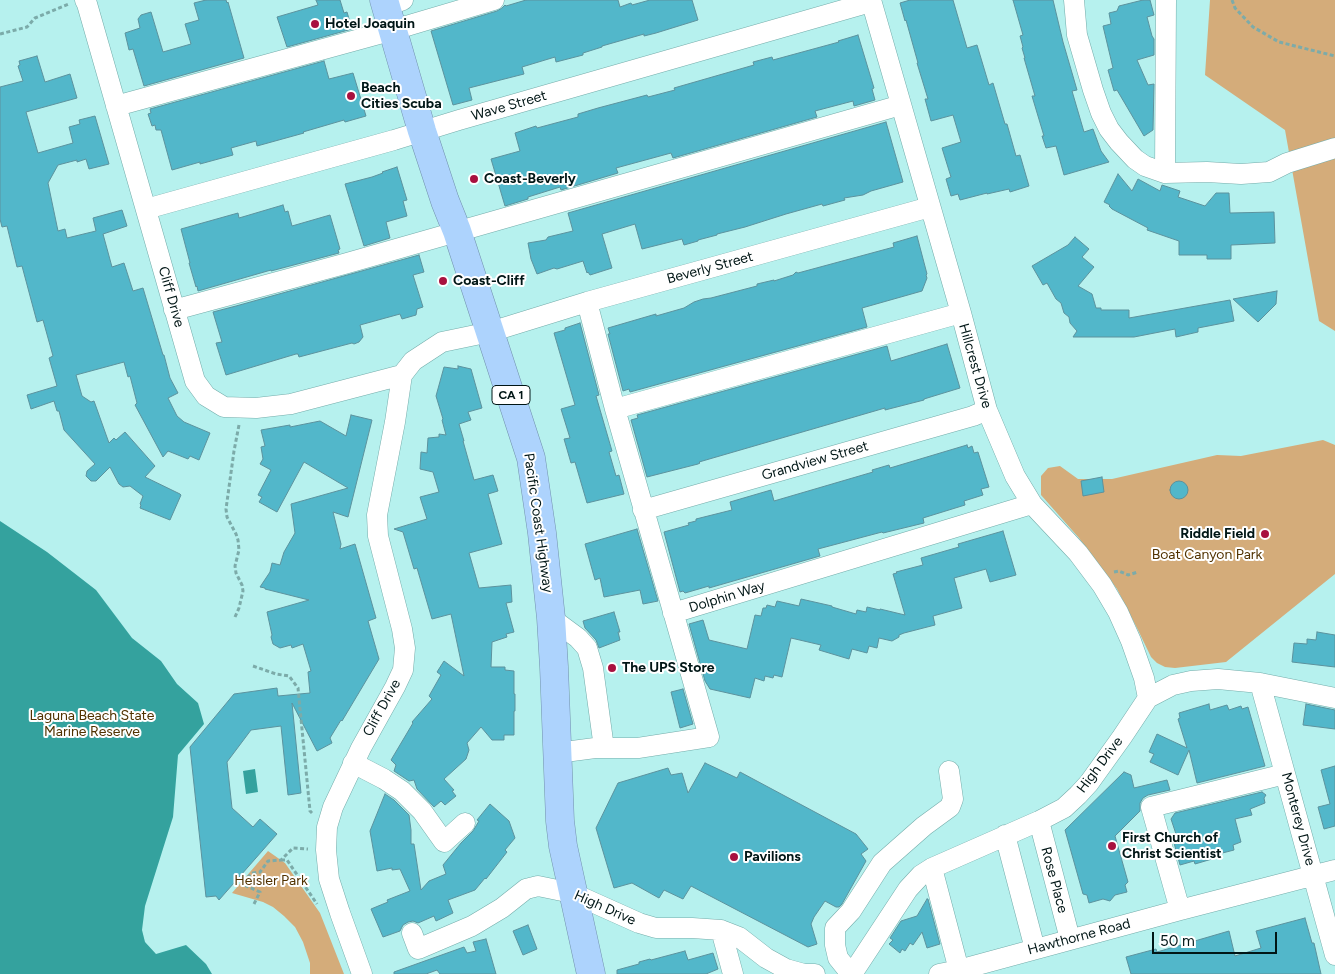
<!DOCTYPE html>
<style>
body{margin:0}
#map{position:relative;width:1335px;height:974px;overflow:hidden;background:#b6f1ee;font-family:Figtree,sans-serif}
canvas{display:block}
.scale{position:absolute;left:1152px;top:932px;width:125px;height:22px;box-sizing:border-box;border:2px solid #011616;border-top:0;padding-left:6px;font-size:15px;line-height:18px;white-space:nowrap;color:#011616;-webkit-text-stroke:4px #fff;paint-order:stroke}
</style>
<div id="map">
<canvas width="1335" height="974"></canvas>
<div class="scale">50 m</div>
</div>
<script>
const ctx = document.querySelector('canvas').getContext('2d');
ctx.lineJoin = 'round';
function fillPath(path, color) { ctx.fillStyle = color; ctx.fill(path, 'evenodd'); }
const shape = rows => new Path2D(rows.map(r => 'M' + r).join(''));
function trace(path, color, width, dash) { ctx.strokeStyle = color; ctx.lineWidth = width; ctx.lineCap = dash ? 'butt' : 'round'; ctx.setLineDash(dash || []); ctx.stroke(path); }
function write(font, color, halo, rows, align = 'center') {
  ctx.font = font + ' Figtree,sans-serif'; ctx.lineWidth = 4; ctx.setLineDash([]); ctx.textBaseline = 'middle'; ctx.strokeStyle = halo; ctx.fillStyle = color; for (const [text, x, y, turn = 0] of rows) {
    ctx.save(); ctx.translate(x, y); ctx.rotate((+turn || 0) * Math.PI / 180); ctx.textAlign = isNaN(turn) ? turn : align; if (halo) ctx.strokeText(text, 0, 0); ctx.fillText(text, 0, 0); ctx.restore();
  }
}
fillPath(shape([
 [1210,0,1335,0,1335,331,1319,321,1285,130,1205,75],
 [1323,440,1335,445,1335,574,1226,662,1175,668,1165,667,1157,663,1151,657,1138,630,1117,589,1079,538,1041,495,1041,476,1048,468,1060,466,1078,479,1112,479,1217,455,1241,456],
 [268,851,285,863,320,913,344,974,310,974,310,963,303,942,295,927,284,916,273,907,263,902,232,893]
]), '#d4ac7a');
fillPath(shape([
 [0,521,47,552,96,590,132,638,161,661,177,684,198,703,204,724,178,755,173,817,145,906,142,930,145,942,156,954,186,945,206,964,212,974,0,974],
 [255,769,258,792,246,794,243,771]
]), '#34a29e');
const building = shape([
 [206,0,226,0,227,3,228,2,244,58,144,86,133,49,129,50,125,33,140,28,138,19,141,15,151,12,163,52,191,44,185,24,199,20,194,3,206,0],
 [316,0,340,0,344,13,347,12,352,29,287,47,277,17,318,5,316,0],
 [526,0,618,0,620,7,631,3,632,5,650,0,692,0,698,20,656,33,644,36,644,34,602,46,602,47,583,53,583,55,556,62,555,57,522,67,524,74,469,88,472,100,453,105,431,31,497,11,502,8,505,5,506,6,526,0],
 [910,0,953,0,967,48,977,45,989,85,993,83,1005,124,1007,124,1016,156,1020,155,1029,186,1010,192,1009,189,987,194,987,193,960,200,958,194,951,196,946,179,951,177,942,148,961,142,953,115,931,121,925,99,928,99,917,63,918,63,906,20,905,21,900,3,910,0],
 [1013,0,1053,0,1063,42,1077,90,1072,91,1084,132,1093,129,1101,151,1109,162,1064,175,1056,146,1046,148,1042,136,1044,136,1032,96,1035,96,1024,58,1025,58,1022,48,1023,47,1020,36,1023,35,1013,0],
 [1143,0,1150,0,1154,15,1147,17,1152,36,1154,39,1154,55,1137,60,1148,85,1154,84,1153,130,1144,136,1117,90,1114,91,1108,70,1113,68,1103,26,1111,24,1109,13,1117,11,1119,6,1143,0],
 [858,35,874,88,872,89,875,100,854,106,853,101,815,111,817,117,673,158,671,153,616,168,618,173,561,190,560,187,528,197,528,199,505,206,491,159,520,151,515,133,536,126,537,128,578,117,578,114,598,108,647,95,648,97,675,90,674,88,754,65,753,62,772,57,773,60,839,42,838,41,858,35],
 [37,56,45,82,70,74,77,98,26,112,38,153,73,143,69,127,80,124,79,120,95,116,109,164,89,169,86,159,77,162,77,160,58,165,48,183,58,231,65,229,67,238,96,231,93,218,122,210,127,226,103,234,112,267,124,263,133,291,143,288,163,355,164,355,170,378,178,393,168,398,177,416,184,422,210,433,199,460,190,456,188,459,168,451,163,457,135,405,137,403,130,376,128,377,124,362,76,375,82,396,91,402,94,401,109,443,114,438,116,440,125,432,155,466,145,477,180,494,181,495,170,520,140,508,141,505,140,504,143,496,130,486,123,487,119,484,110,467,96,481,91,481,86,476,87,471,95,464,64,430,59,411,57,411,54,401,31,409,27,395,57,386,49,358,53,356,43,320,37,322,22,266,17,267,7,226,2,227,0,219,0,87,23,81,18,66,20,65,19,61,37,56],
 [324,61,329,79,353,73,366,116,345,122,344,120,303,132,304,133,257,146,256,141,231,148,233,155,200,164,200,162,172,170,161,130,156,130,155,125,152,126,148,114,151,113,150,109,324,61],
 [886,122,903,182,871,191,863,195,844,198,845,200,823,206,822,204,786,214,745,227,717,234,717,235,698,240,698,241,684,245,682,239,642,249,635,224,602,234,612,268,590,275,588,272,587,273,583,261,557,269,554,268,537,274,531,259,528,243,546,240,548,237,573,231,568,213,886,122],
 [397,167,407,200,403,201,407,216,386,222,390,238,364,246,345,184,372,177,383,173,382,172,397,167],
 [1118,174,1132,191,1138,179,1160,191,1162,185,1180,191,1178,197,1205,206,1216,193,1229,193,1230,213,1274,212,1275,243,1231,245,1231,259,1207,259,1207,255,1179,255,1179,241,1147,230,1148,228,1112,209,1109,206,1110,205,1104,202,1118,174],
 [283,205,285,212,288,211,292,226,330,215,340,249,338,250,339,253,271,271,271,270,198,291,197,286,196,287,189,263,190,263,181,229,238,213,239,218,283,205],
 [917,236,927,274,926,275,927,278,922,291,862,308,867,327,630,392,629,389,623,391,608,334,610,334,608,328,656,314,656,316,684,308,694,302,703,299,711,298,757,286,757,284,774,280,774,281,793,275,796,272,798,273,894,247,893,243,917,236],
 [1075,237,1089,249,1082,257,1094,267,1078,286,1092,294,1096,308,1101,308,1101,310,1129,310,1129,318,1230,300,1234,321,1198,328,1198,332,1176,337,1175,329,1134,337,1073,337,1077,331,1070,323,1069,317,1064,313,1061,303,1056,299,1047,283,1043,285,1032,266,1068,245,1075,237],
 [419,255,424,272,413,275,423,307,417,309,416,315,402,319,400,314,360,325,363,337,359,342,354,344,352,343,299,357,298,354,296,354,226,375,216,343,222,342,213,312,236,306,419,255],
 [1277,291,1276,304,1258,322,1233,299,1277,291],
 [580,323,599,395,596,396,612,451,609,452,616,476,619,475,624,494,587,503,575,462,571,463,564,439,570,438,561,409,575,405,554,333,565,330,565,328,580,323],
 [947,344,960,388,924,399,924,400,885,410,885,408,699,462,700,463,698,464,647,477,631,420,638,418,637,415,887,346,891,361,947,344],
 [458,366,471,369,482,408,468,412,471,420,459,424,464,441,463,441,474,480,493,475,498,491,488,494,502,544,469,553,479,588,511,585,512,602,506,603,514,632,506,634,507,637,492,642,491,667,505,667,505,670,514,671,514,694,515,694,515,711,514,711,514,735,504,735,504,740,492,740,481,727,467,743,469,750,466,759,444,779,454,790,452,791,456,796,445,805,441,801,434,807,417,789,414,780,409,781,394,771,396,765,391,760,413,723,412,722,432,699,429,696,441,675,437,672,444,661,464,676,451,614,432,619,417,568,414,569,403,532,394,529,427,519,420,497,439,492,433,472,420,469,421,452,427,453,428,438,439,437,439,434,446,435,442,420,443,419,436,396,444,367,458,369,458,366],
 [351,415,372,420,348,517,333,512,341,544,340,549,355,544,376,618,368,621,379,659,342,721,341,720,330,738,332,743,317,751,292,703,301,793,288,795,281,726,251,730,227,762,232,808,253,827,260,819,277,834,219,900,216,896,206,897,190,747,234,694,277,688,278,696,310,693,308,672,311,671,303,644,292,648,291,645,280,648,273,644,271,637,272,635,267,612,309,600,265,589,265,588,260,587,270,572,272,563,280,565,284,552,295,533,291,504,348,488,304,462,277,512,259,502,262,497,258,495,271,470,260,464,263,459,261,447,265,446,261,430,290,425,290,427,320,421,346,436,351,415],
 [967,445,968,448,972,446,974,453,978,452,989,487,981,489,983,495,964,501,965,505,923,518,924,523,883,533,882,532,818,549,820,556,709,588,709,586,685,593,683,591,680,592,664,532,689,525,688,523,696,521,696,519,732,510,730,502,771,490,774,501,873,472,872,470,889,465,890,468,967,445],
 [1102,477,1104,492,1083,496,1081,481,1102,477],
 '1170 490a9 9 0 1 1 18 0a9 9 0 1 1-18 0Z',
 [637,529,658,601,643,604,640,590,604,597,600,578,595,580,585,544,637,529],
 [1003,531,1016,575,990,582,986,569,954,578,962,608,933,616,935,625,904,633,899,635,899,637,892,641,879,638,877,648,869,646,867,653,852,649,849,659,819,650,821,645,791,638,782,677,774,675,773,678,765,676,764,681,755,678,750,698,710,689,705,681,689,624,703,620,709,640,747,649,755,615,761,616,763,608,766,608,767,605,775,607,777,601,799,606,801,599,832,606,832,607,856,614,857,610,866,612,867,607,880,610,880,609,905,615,893,574,897,573,896,572,923,565,921,558,959,547,958,544,1003,531],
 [614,612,620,632,618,632,620,640,599,648,596,640,585,628,583,621,614,612],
 [1317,632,1335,635,1335,667,1292,662,1294,643,1307,644,1307,639,1316,640,1317,632],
 [683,689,693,724,680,728,671,692,683,689],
 [1209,704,1210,710,1227,705,1229,710,1241,706,1242,709,1248,707,1265,766,1197,783,1189,750,1178,775,1150,762,1154,754,1149,752,1157,734,1187,748,1178,719,1180,718,1179,713,1209,704],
 [1306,704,1335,710,1335,729,1303,725,1306,704],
 [705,763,737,778,740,772,856,834,868,849,861,854,866,861,842,904,839,907,836,907,825,901,814,917,811,924,817,944,808,947,691,886,683,899,664,890,659,898,632,883,614,888,596,828,618,783,668,768,671,775,682,773,688,793,705,763],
 [1335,766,1335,826,1324,829,1318,807,1330,804,1321,770,1335,766],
 [1124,772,1131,775,1134,788,1167,780,1170,790,1148,795,1143,798,1140,803,1140,811,1115,836,1128,882,1125,885,1127,892,1115,895,1110,901,1103,899,1089,903,1087,895,1083,894,1065,830,1124,772],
 [1262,792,1266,795,1264,798,1265,803,1250,809,1252,815,1235,819,1241,842,1233,845,1234,850,1211,856,1212,859,1195,864,1194,861,1180,865,1174,843,1178,842,1178,840,1171,819,1175,813,1262,792],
 [385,794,394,800,409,815,411,830,411,844,414,844,421,890,429,881,446,874,443,865,461,843,473,831,479,821,477,820,490,804,509,821,515,838,505,850,507,852,486,879,485,878,475,890,448,900,453,913,436,921,434,916,418,923,413,921,408,922,403,925,400,931,383,937,371,909,388,902,387,900,410,891,400,869,392,870,392,868,377,871,370,831,385,794],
 [927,899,928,899,940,944,927,948,922,932,913,945,910,943,905,951,902,949,900,953,889,944,893,940,890,938,901,921,917,916,927,899],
 [1305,918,1312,943,1314,943,1321,974,1131,974,1126,957,1156,949,1157,952,1229,931,1235,956,1261,948,1256,931,1305,918],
 [528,925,537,949,523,955,513,931,528,925],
 [486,939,496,974,440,974,437,970,426,974,394,974,394,972,464,947,467,953,476,951,473,942,486,939],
 [685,951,688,960,713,953,718,969,706,974,617,974,617,970,639,964,639,962,650,959,651,960,685,951]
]);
fillPath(building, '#52b7ca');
trace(building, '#5c929d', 1);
const minor = shape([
 [85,0,87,4,195,381,206,396,224,407,256,408,291,404,402,375],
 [871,0,961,313,987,410,1015,476,1032,504,1078,553,1102,585,1118,612,1131,641,1144,678,1148,698],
 [1074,0,1077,35,1093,90,1101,113,1109,129,1119,142,1135,159,1145,166,1165,173,1207,172,1241,174,1269,172,1287,163,1335,148],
 [386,6,403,0],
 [116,106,393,30,494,0],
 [1165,173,1166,0],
 [146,209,394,140,459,120,871,2],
 [174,310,344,264,901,105],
 [615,409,961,313],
 [643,510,973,416,987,410],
 [673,613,1032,504],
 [551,618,578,638,587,648,593,668,604,748],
 [1260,683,1335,955],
 [557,753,595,748,638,748,709,737,615,409,587,302],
 [353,763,384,779,402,791,422,811,444,842,465,823],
 [1039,821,1070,939],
 [1005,835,1035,949],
 [932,868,960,974],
 [1180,910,1151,807,1285,774],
 [721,930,733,974],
 [412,933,418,949,472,926,502,908,526,889,538,886,572,893,639,923,656,928,692,928,721,930,739,937,766,958,786,969,804,974,815,974],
 [362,974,340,913,329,879,326,850,327,827,333,807,361,748,395,687,403,670,405,648,402,629,378,536,377,515,395,422,402,375,413,361,442,342,490,332,587,302,930,207],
 [851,974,838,958,835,945,835,928,851,911,882,863,924,826,950,807,953,799,949,771],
 [852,974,908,889,921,875,932,868,1039,821,1064,808,1078,795,1089,783,1122,737,1148,698,1173,685,1191,681,1218,679,1260,683,1335,698],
 [939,974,959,970,1180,910,1335,870]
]);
const highway = shape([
 [384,0,422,131,445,201,457,231,531,458,542,533,551,618,554,667,560,821,563,846,591,974]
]);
trace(minor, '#74acaa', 21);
trace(highway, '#7191ac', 29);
trace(shape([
 [1232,0,1235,8,1253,27,1279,42,1335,56],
 [0,34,27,27,35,18,69,4],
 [1114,572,1119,571,1128,575,1138,572],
 [235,617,239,608,243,591,242,585,236,573,235,566,239,550,238,540,236,534,227,517,226,509,234,451,239,425],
 [253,666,276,674,289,676,298,688,310,811,312,813],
 [281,860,287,860,317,904],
 [254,904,260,892,244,885,248,877,253,873,260,872,268,861,281,860,293,848,308,849]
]), '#7caba9', 3, [4, 2.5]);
trace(minor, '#fff', 20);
trace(highway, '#add3fd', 28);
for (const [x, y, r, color] of [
 [315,24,5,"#a8113f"],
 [351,96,5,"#a8113f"],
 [474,179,5,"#a8113f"],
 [443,281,5,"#a8113f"],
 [1265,534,5,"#a8113f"],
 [612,668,5,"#a8113f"],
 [1112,846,5,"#a8113f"],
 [734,857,5,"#a8113f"]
]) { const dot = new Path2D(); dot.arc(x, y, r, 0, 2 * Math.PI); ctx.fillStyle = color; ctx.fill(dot); trace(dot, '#fff', 2); }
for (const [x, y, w] of [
 [511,395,38]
]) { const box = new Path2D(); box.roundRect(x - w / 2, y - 9.5, w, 19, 4); ctx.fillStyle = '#fff'; ctx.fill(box); trace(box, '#011616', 1); }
write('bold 12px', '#011616', null, [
 ["CA 1",511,395]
]);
write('bold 14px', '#011616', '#fff', [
 ["Hotel Joaquin",325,24],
 ["Beach",361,88],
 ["Cities Scuba",361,104],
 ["Coast-Beverly",484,179],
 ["Coast-Cliff",453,281],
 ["Riddle Field",1255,534,"right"],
 ["The UPS Store",622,668],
 ["First Church of",1122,838],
 ["Christ Scientist",1122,854],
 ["Pavilions",744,857]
], 'left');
write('14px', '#011616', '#fff', [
 ["Wave Street",509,106,-16],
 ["Beverly Street",710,268,-15],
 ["Cliff Drive",171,297,74],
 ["Hillcrest Drive",975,366,74],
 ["Grandview Street",815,461,-16],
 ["Pacific Coast Highway",538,523,82],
 ["Dolphin Way",727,597,-17],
 ["Cliff Drive",382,708,-61],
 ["High Drive",1100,765,-53],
 ["Monterey Drive",1298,819,75],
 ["Rose Place",1054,880,75],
 ["High Drive",605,908,24],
 ["Hawthorne Road",1079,937,-15]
]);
write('14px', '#513200', '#fff', [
 ["Boat Canyon Park",1207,555],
 ["Laguna Beach State",92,716],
 ["Marine Reserve",92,732],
 ["Heisler Park",271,881]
]);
</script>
